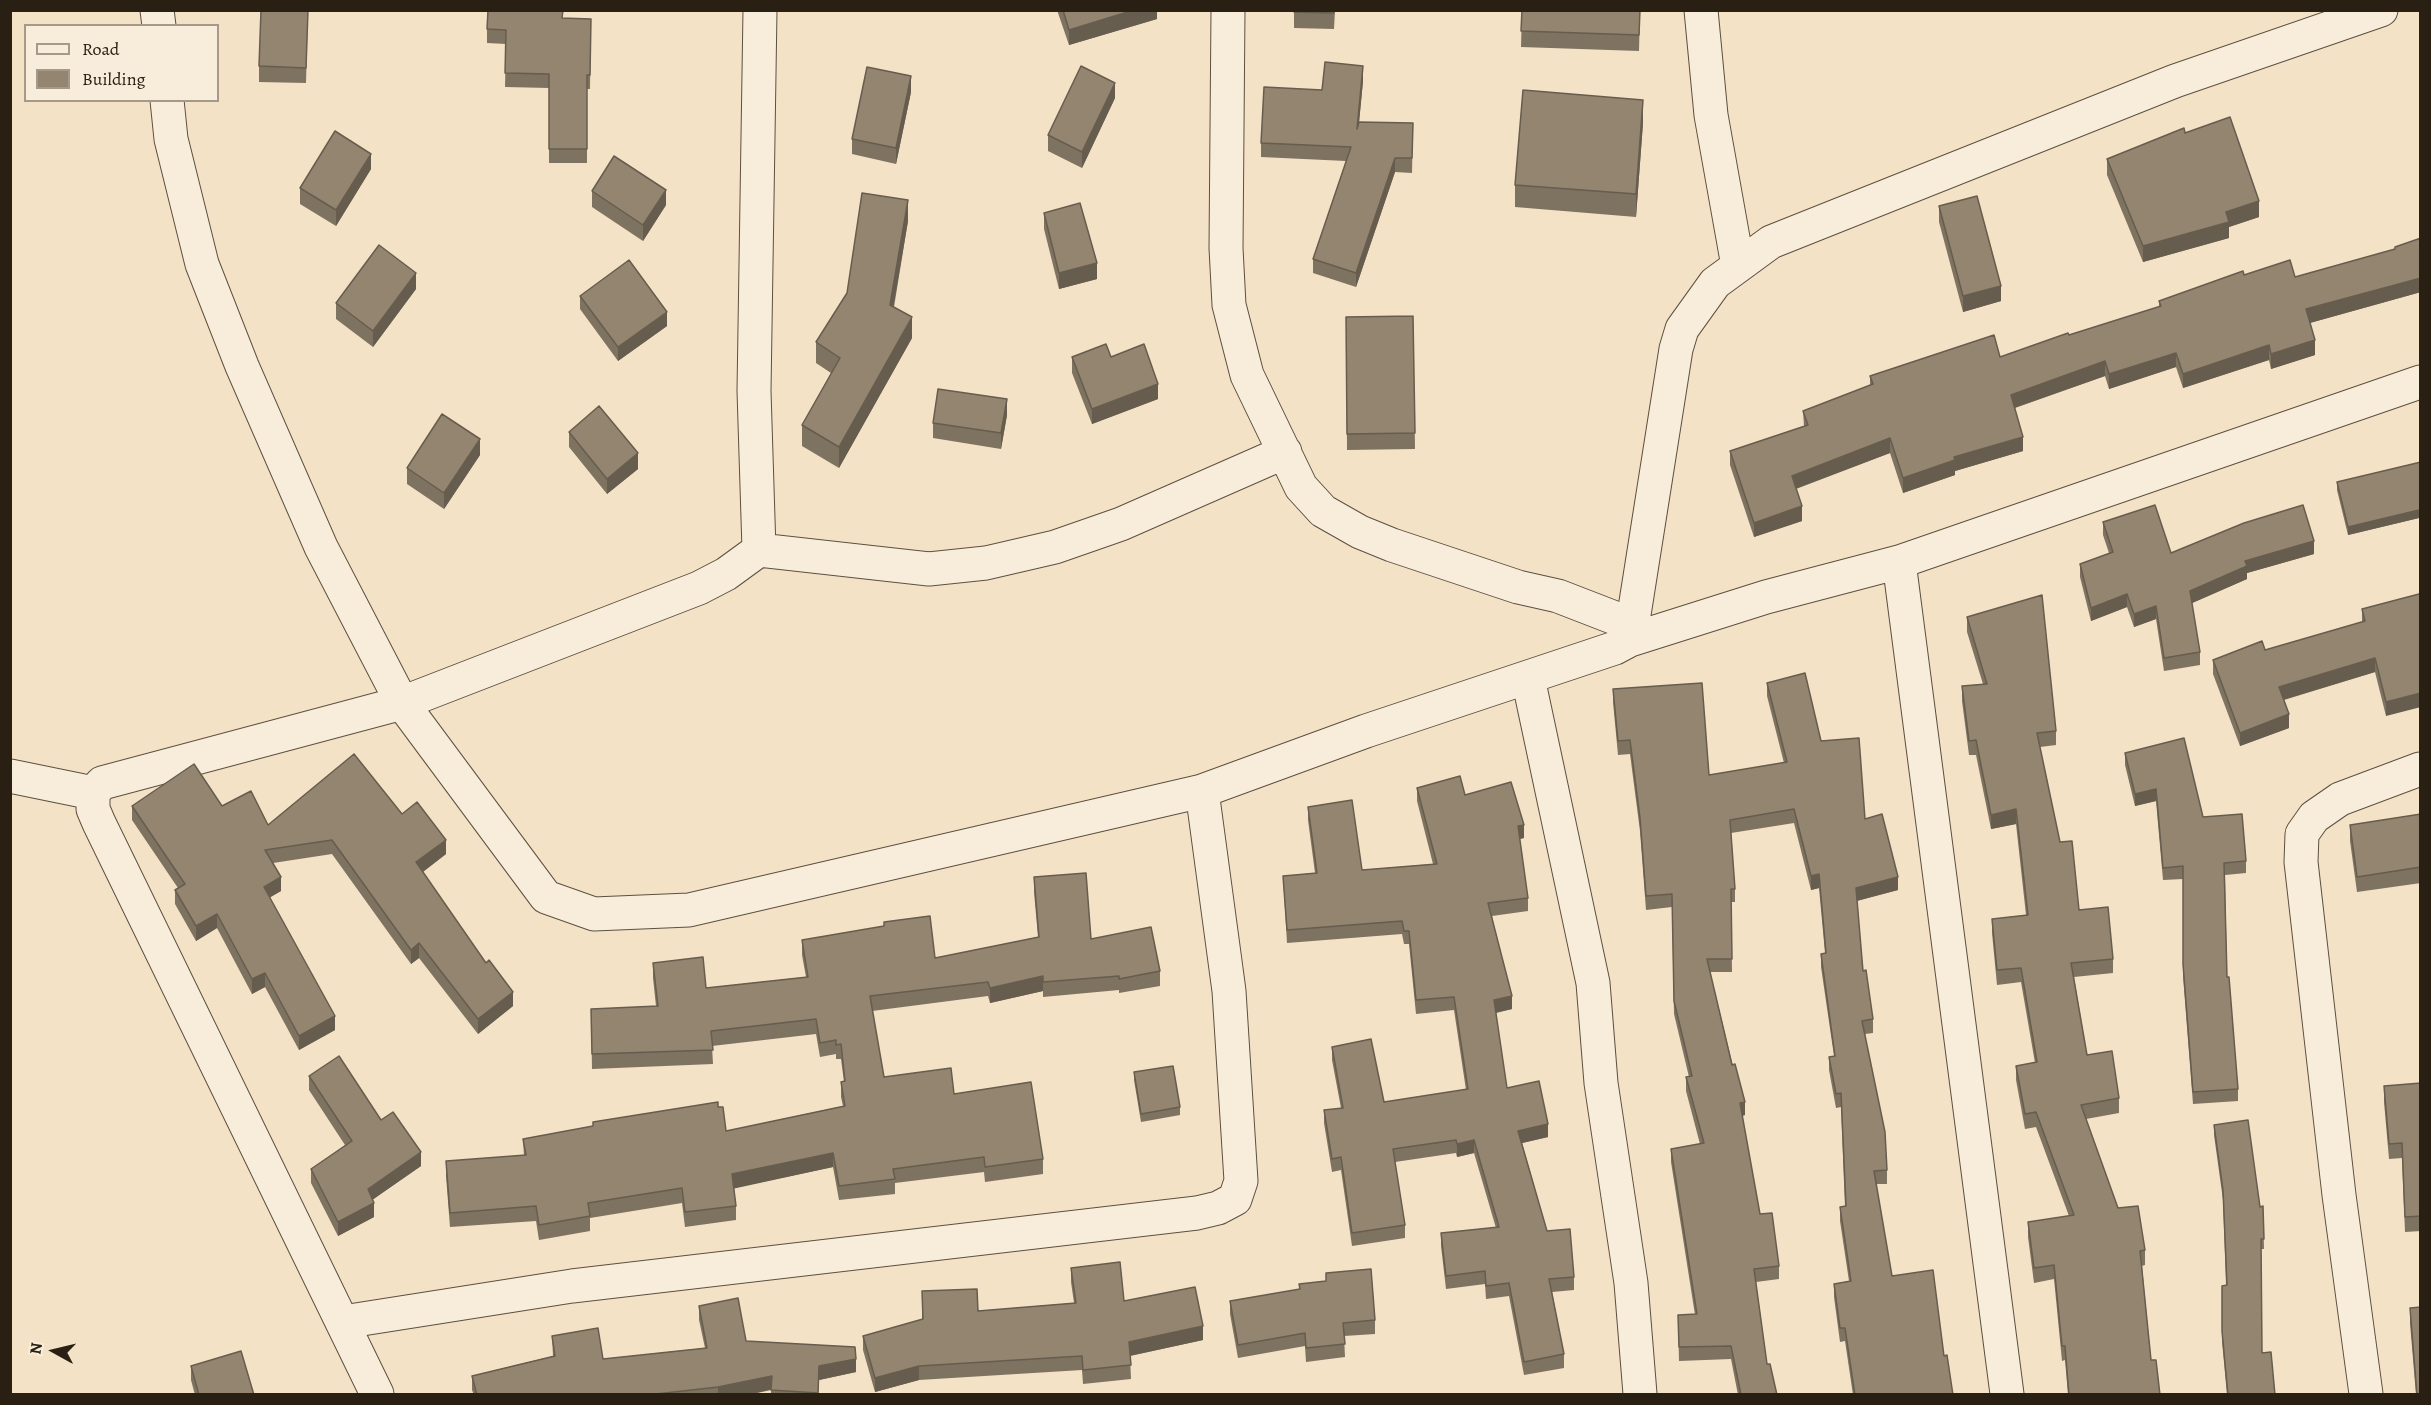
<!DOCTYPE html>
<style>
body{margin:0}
#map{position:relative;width:2431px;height:1405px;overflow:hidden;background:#f4e2c6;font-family:Alegreya,serif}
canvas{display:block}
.frame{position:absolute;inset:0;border:12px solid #292013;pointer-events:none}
.legend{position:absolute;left:24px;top:24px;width:195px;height:78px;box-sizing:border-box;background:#f8ecda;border:2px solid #a59a8a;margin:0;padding:8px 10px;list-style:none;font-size:18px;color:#292013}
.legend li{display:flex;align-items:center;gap:12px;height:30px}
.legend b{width:30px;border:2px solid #a59a8a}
.north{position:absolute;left:24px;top:1321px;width:60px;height:60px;-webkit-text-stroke:4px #f8ecda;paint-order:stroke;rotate:278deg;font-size:16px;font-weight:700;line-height:24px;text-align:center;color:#292013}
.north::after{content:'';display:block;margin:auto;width:21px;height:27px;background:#292013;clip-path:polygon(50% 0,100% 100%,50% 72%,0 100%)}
</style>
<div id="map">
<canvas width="2431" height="1405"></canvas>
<div class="frame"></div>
<ul class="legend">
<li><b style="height:8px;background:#f8ecda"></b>Road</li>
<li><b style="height:16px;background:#938570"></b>Building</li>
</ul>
<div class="north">N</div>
</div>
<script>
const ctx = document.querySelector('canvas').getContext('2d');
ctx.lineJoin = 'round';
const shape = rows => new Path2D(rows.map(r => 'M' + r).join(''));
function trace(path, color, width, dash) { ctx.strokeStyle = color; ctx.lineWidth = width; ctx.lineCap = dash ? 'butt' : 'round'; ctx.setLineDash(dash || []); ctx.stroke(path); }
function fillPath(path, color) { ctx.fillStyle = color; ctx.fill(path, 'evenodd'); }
const minor = shape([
 [157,10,159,26],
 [1228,10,1226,248,1229,305,1247,375,1301,487,1323,511,1360,532,1392,545,1518,587,1558,596,1633,625],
 [1701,10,1711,115,1738,266],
 [167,100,171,139,202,264,242,366,321,547,402,703,546,897,594,914,689,910,1202,791,1366,731,1615,648,1630,640,1766,597,1899,562,2420,382],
 [759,550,754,391,760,10],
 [1899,562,2007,1394],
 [1630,640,1676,349,1682,329,1715,283,1771,242,2175,81,2381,10],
 [1528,678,1593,983,1601,1083,1631,1283,1640,1394],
 [10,776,93,793],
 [343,1322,572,1286,1197,1213,1218,1208,1235,1199,1241,1181,1229,991,1202,791],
 [377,1394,99,823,93,809,93,793,102,783,402,703,699,588,726,574,759,550,929,569,986,563,1055,547,1121,524,1285,452],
 [2366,1394,2339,1195,2301,862,2302,834,2314,817,2340,799,2420,769]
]);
trace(minor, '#5c5040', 35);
trace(minor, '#f8ecda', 33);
fillPath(shape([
 [308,10,306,83,259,82,259,66],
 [1057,10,1157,10,1157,19,1069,45],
 [1294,10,1335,10,1334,29,1294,28],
 [1522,10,1640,10,1639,51,1521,47],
 [563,18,591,19,590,89,587,89,587,163,549,163,549,88,505,87,506,44,487,43,487,29],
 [1363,81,1359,123,1413,123,1412,173,1395,172,1356,287,1313,273,1313,259,1346,161,1261,157,1261,143,1322,90],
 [911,92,896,164,852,154,852,139],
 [1115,98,1082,168,1048,151,1048,135],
 [1643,123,1636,217,1515,207,1515,185],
 [2185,133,2259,217,2229,227,2229,238,2143,262,2107,175,2107,159],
 [371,169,336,226,300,204,300,188],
 [592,191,666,205,643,241,592,207],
 [1939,206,2001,301,1963,312,1939,222],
 [1044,213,1097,279,1059,289,1044,229],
 [908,221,894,307,912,338,839,468,802,446,802,425,831,373,816,363,816,342],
 [2421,238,2421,292,2310,323,2315,355,2271,369,2269,360,2183,388,2176,367,2109,389,2105,376,2015,408,2023,451,1955,471,1955,475,1903,493,1890,453,1796,489,1802,521,1754,537,1730,465,1730,451,1804,426,1803,411,1870,385,1870,376,2000,357,2159,307,2159,301,2244,275,2295,277,2395,249,2395,247],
 [416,289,373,347,336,319,336,303],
 [580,296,667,326,618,361,580,309],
 [1413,316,1415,449,1347,450,1346,317],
 [1072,357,1111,357,1158,399,1092,424,1072,373],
 [1007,415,1001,449,933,438,933,423],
 [569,432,638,469,607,494,569,447],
 [480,455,444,509,407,484,407,468],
 [2421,462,2421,520,2419,521,2419,518,2348,535,2337,490,2337,482],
 [2103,522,2171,553,2314,554,2247,573,2247,579,2192,603,2200,652,2200,665,2164,671,2156,619,2134,627,2127,607,2091,621,2080,577,2080,564,2109,553,2103,535],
 [2419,594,2386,716,2375,672,2284,700,2289,728,2240,746,2213,674,2213,660,2265,650,2362,622,2362,609],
 [1967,617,2056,731,2056,745,2040,747,2060,842,2079,910,2113,959,2113,973,2074,977,2087,1055,2119,1098,2119,1113,2086,1119,2118,1208,2145,1250,2145,1265,2142,1266,2151,1360,2160,1395,2068,1395,2065,1360,2062,1361,2054,1279,2034,1283,2028,1237,2028,1222,2069,1216,2036,1127,2025,1129,2016,1080,2016,1066,2035,1063,2021,982,1997,985,1992,933,1992,919,2026,915,2016,824,1991,829,1976,755,1969,755,1962,701,1962,686,1983,684,1967,632],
 [1767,683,1821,741,1865,819,1898,890,1857,901,1863,971,1873,1019,1873,1033,1865,1034,1887,1170,1887,1184,1876,1184,1892,1276,1944,1356,1953,1395,1853,1395,1845,1341,1840,1342,1834,1297,1834,1284,1849,1281,1840,1221,1840,1207,1845,1207,1841,1107,1836,1108,1829,1070,1829,1057,1834,1056,1821,967,1821,954,1825,953,1819,888,1811,890,1794,823,1731,833,1735,889,1735,902,1731,902,1732,972,1710,972,1745,1115,1742,1116,1760,1214,1779,1266,1779,1279,1756,1282,1767,1364,1777,1395,1738,1395,1731,1359,1679,1361,1678,1315,1695,1315,1671,1162,1671,1149,1700,1144,1686,1091,1686,1077,1689,1077,1674,1014,1672,907,1646,910,1640,831,1630,754,1618,755,1613,702,1613,689,1709,775,1784,763,1767,696],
 [2125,753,2203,817,2246,861,2246,873,2225,875,2227,977,2238,1089,2238,1101,2193,1104,2183,976,2183,879,2163,880,2156,801,2135,806,2125,765],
 [1417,788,1465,795,1524,838,1520,839,1528,898,1528,911,1492,916,1512,1009,1496,1013,1507,1088,1548,1137,1522,1143,1547,1231,1574,1277,1574,1290,1552,1292,1564,1354,1564,1368,1524,1375,1509,1296,1486,1299,1485,1284,1446,1289,1441,1246,1441,1233,1496,1228,1474,1153,1457,1157,1456,1153,1395,1162,1405,1225,1405,1238,1352,1246,1341,1170,1332,1172,1324,1123,1324,1110,1341,1108,1332,1060,1332,1047,1384,1102,1466,1090,1454,1010,1416,1014,1409,944,1404,944,1402,934,1287,943,1283,876,1315,873,1308,820,1308,807,1362,870,1433,864,1417,801],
 [132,806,222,806,268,825,402,814,446,854,423,872,513,1006,478,1034,419,958,411,964,332,854,273,863,281,891,270,897,335,1030,299,1050,265,987,252,994,217,928,196,941,175,904,175,890,178,888,132,820],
 [2421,814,2421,883,2357,892,2350,841,2350,825],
 [1034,877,1091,939,1160,971,1160,986,1119,993,1119,990,1043,997,1043,991,990,1003,988,996,872,1011,884,1077,954,1094,1043,1159,1043,1174,985,1182,984,1172,895,1183,895,1194,839,1200,833,1167,734,1188,736,1206,736,1220,685,1227,682,1203,590,1218,590,1231,539,1240,536,1221,450,1227,446,1176,446,1161,524,1156,523,1139,593,1126,593,1122,718,1107,726,1131,843,1106,841,1097,841,1082,844,1082,841,1059,836,1059,836,1054,820,1057,816,1034,712,1046,713,1064,592,1069,591,1009,656,1006,653,978,653,963,706,988,806,977,802,955,802,940,935,958,1038,937,1034,892],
 [1134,1072,1180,1107,1180,1115,1141,1122,1134,1080],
 [309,1076,381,1120,421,1166,373,1199,374,1217,338,1236,311,1183,311,1169,345,1145,309,1090],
 [2421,1083,2421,1231,2405,1232,2402,1158,2389,1159,2384,1102,2384,1086],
 [2214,1125,2260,1207,2263,1206,2264,1249,2261,1249,2262,1353,2275,1395,2227,1395,2222,1341,2222,1286,2226,1285,2223,1200,2214,1135],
 [1071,1268,1124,1301,1203,1340,1130,1356,1131,1379,1083,1384,1082,1370,919,1380,875,1392,863,1350,863,1336,922,1319,922,1291,978,1311,1074,1303,1071,1282],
 [1299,1284,1375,1320,1375,1334,1344,1336,1345,1357,1306,1362,1305,1346,1238,1358,1230,1314,1230,1301,1299,1290],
 [699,1306,746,1341,856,1372,819,1380,818,1395,771,1395,771,1390,748,1395,474,1395,472,1390,472,1376,553,1356,552,1336,603,1359,705,1348,699,1320],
 [2410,1308,2421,1395,2416,1395,2410,1323],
 [191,1366,254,1395,195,1395,191,1380]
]), '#7e7260');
fillPath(shape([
 [1134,10,1157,10,1157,19,1069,45,1069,30],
 [1363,66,1363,81,1357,143,1357,129],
 [911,76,911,92,896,164,896,148],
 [1115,83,1115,98,1082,168,1082,152],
 [1643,100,1643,123,1636,217,1636,194],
 [371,154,371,169,336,226,336,210],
 [1395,158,1395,172,1356,287,1356,273],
 [666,190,666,205,643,241,643,225],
 [908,200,908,221,890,326,890,305],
 [2259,201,2259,217,2229,227,2229,238,2143,262,2143,246,2226,212],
 [1097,263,1097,279,1059,289,1059,273],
 [416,273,416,289,373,347,373,331],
 [2421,278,2421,292,2306,324,2306,309],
 [2001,286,2001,301,1963,312,1963,296],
 [667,312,667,326,618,361,618,347],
 [912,317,912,338,839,468,839,447],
 [2315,340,2315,355,2271,369,2271,354],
 [2269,345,2269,360,2183,388,2183,374],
 [2176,353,2176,367,2109,389,2109,374],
 [2105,361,2105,376,2011,409,2011,395],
 [1158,384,1158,399,1092,424,1092,409],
 [1007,399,1007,415,1001,449,1001,433],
 [2023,437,2023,451,1955,471,1955,475,1903,493,1903,478,1954,457],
 [1890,438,1890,453,1792,490,1792,476],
 [480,439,480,455,444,509,444,493],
 [638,453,638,469,607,494,607,479],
 [1802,506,1802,521,1754,537,1754,523],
 [2419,510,2419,518,2348,535,2348,527],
 [2314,541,2314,554,2247,573,2247,579,2190,604,2190,591,2245,561],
 [2127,594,2127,607,2091,621,2091,608],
 [2156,606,2156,619,2134,627,2134,614],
 [2375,658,2375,672,2279,701,2279,687],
 [2421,693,2421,707,2386,716,2386,702],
 [2289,714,2289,728,2240,746,2240,733],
 [2156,789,2156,801,2135,806,2135,794],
 [2016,809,2016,824,1991,829,1991,815],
 [1524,825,1524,838,1518,839,1518,826],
 [446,840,446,854,416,877,416,862],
 [1819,874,1819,888,1811,890,1811,876],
 [281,877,281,891,264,901,264,887],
 [1898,877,1898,890,1856,901,1856,888],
 [217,914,217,928,196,941,196,926],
 [419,943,419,958,411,964,411,950],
 [265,973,265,987,252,994,252,979],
 [1043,976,1043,991,990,1003,990,988],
 [513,992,513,1006,478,1034,478,1019],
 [1512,996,1512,1009,1494,1013,1494,1000],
 [335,1016,335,1030,299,1050,299,1036],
 [1745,1102,1745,1115,1740,1116,1740,1103],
 [1548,1124,1548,1137,1518,1144,1518,1131],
 [1474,1140,1474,1153,1457,1157,1457,1144],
 [421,1152,421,1166,368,1203,368,1189],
 [833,1153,833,1167,732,1189,732,1174],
 [374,1203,374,1217,338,1236,338,1222],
 [1203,1326,1203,1340,1129,1356,1129,1342],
 [856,1359,856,1372,819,1380,818,1395,819,1366],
 [919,1366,919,1380,875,1392,875,1378],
 [772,1376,772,1389,748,1395,718,1395,718,1387]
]), '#675d4e');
const building = shape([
 [261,10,308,10,306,68,259,66,261,10],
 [488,10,563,10,562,18,591,19,590,75,587,75,587,149,549,149,549,74,505,73,506,30,487,29,488,10],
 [1063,10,1134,10,1069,30,1063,10],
 [1294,10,1334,10,1334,13,1294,12,1294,10],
 [1522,10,1640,10,1639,35,1521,31,1522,10],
 [1325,62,1363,66,1357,129,1359,122,1413,123,1412,158,1395,158,1356,273,1313,259,1351,147,1261,143,1264,87,1322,90,1325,62],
 [1081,66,1115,83,1082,152,1048,135,1081,66],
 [867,67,911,76,896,148,852,139,867,67],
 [1523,90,1643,100,1636,194,1515,185,1523,90],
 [2230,117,2259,201,2226,212,2229,222,2143,246,2107,159,2184,128,2185,133,2230,117],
 [335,131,371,154,336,210,300,188,335,131],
 [614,156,666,190,643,225,592,191,614,156],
 [862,193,908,200,890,305,912,317,839,447,802,425,840,358,816,342,847,293,862,193],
 [1977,196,2001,286,1963,296,1939,206,1977,196],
 [1080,203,1097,263,1059,273,1044,213,1080,203],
 [2421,238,2421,278,2306,309,2315,340,2271,354,2269,345,2183,374,2176,353,2109,374,2105,361,2011,395,2023,437,1954,457,1955,460,1903,478,1890,438,1792,476,1802,506,1754,523,1730,451,1808,425,1803,411,1873,384,1870,376,1994,335,2000,357,2068,333,2069,335,2161,306,2159,301,2243,271,2244,275,2290,260,2295,277,2395,249,2395,247,2421,238],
 [379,245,416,273,373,331,336,303,379,245],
 [629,260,667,312,618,347,580,296,629,260],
 [1413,316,1415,433,1347,434,1346,317,1413,316],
 [1106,344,1111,357,1144,344,1158,384,1092,409,1072,357,1106,344],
 [938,389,1007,399,1001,433,933,423,938,389],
 [599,406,638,453,607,479,569,432,599,406],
 [442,414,480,439,444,493,407,468,442,414],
 [2421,462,2421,512,2419,513,2419,510,2348,527,2337,482,2421,462],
 [2155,505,2171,553,2244,523,2303,505,2314,541,2245,561,2247,566,2190,591,2200,652,2164,658,2156,606,2134,614,2127,594,2091,608,2080,564,2113,552,2103,522,2155,505],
 [2419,594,2421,598,2421,693,2386,702,2375,658,2279,687,2289,714,2240,733,2213,660,2262,641,2265,650,2365,621,2362,609,2419,594],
 [2042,595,2056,731,2037,733,2060,842,2072,841,2079,910,2108,907,2113,959,2071,963,2087,1055,2112,1051,2119,1098,2081,1105,2118,1208,2138,1206,2145,1250,2140,1251,2151,1360,2156,1360,2160,1395,2069,1395,2065,1346,2062,1346,2054,1265,2034,1268,2028,1222,2074,1215,2036,1112,2025,1114,2016,1066,2037,1062,2021,968,1997,970,1992,919,2028,915,2016,809,1991,815,1976,740,1969,741,1962,686,1987,684,1967,617,2042,595],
 [1805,673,1821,741,1859,738,1865,819,1882,814,1898,877,1856,888,1863,971,1866,970,1873,1019,1862,1021,1885,1132,1887,1170,1874,1171,1892,1276,1933,1270,1944,1356,1947,1355,1953,1395,1855,1395,1845,1328,1840,1328,1834,1284,1851,1281,1840,1207,1846,1206,1841,1093,1836,1094,1829,1057,1835,1056,1821,954,1826,953,1819,874,1811,876,1794,809,1730,820,1735,889,1731,889,1732,959,1707,959,1732,1065,1735,1064,1745,1102,1740,1103,1760,1214,1772,1213,1779,1266,1754,1269,1767,1364,1770,1364,1777,1395,1741,1395,1731,1346,1679,1347,1678,1315,1697,1314,1671,1149,1704,1143,1686,1077,1692,1076,1674,1001,1672,894,1646,896,1640,818,1630,740,1618,741,1613,689,1702,683,1709,775,1787,762,1767,683,1805,673],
 [2184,738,2203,817,2242,814,2246,861,2224,863,2227,977,2229,977,2238,1089,2193,1092,2183,964,2183,866,2163,868,2156,789,2135,794,2125,753,2184,738],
 [354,754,402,814,417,802,446,840,416,862,486,963,489,960,513,992,478,1019,419,943,411,950,332,840,265,850,281,877,264,887,335,1016,299,1036,265,973,252,979,217,914,196,926,175,890,185,884,132,806,194,764,222,806,251,791,268,825,354,754],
 [1460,776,1465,795,1511,782,1524,825,1518,826,1528,898,1488,903,1512,996,1494,1000,1507,1088,1539,1081,1548,1124,1518,1131,1547,1231,1570,1229,1574,1277,1549,1279,1564,1354,1524,1362,1509,1283,1486,1286,1485,1271,1446,1276,1441,1233,1499,1227,1474,1140,1457,1144,1456,1140,1393,1149,1405,1225,1352,1233,1341,1157,1332,1159,1324,1110,1343,1108,1332,1047,1371,1039,1384,1102,1468,1089,1454,997,1416,1000,1409,931,1404,931,1402,921,1287,930,1283,876,1317,873,1308,807,1352,800,1362,870,1437,864,1417,788,1460,776],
 [2421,814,2421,867,2357,877,2350,825,2421,814],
 [1086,873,1091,939,1151,927,1160,971,1119,979,1119,976,1043,982,1043,976,990,988,988,982,870,996,884,1077,951,1068,954,1094,1031,1082,1043,1159,985,1167,984,1157,893,1169,895,1179,839,1186,833,1153,732,1174,736,1206,685,1212,682,1188,588,1203,590,1216,539,1225,536,1206,450,1213,446,1161,526,1155,523,1139,593,1126,593,1122,718,1102,718,1107,723,1107,726,1131,845,1106,841,1082,845,1081,841,1044,836,1045,836,1040,820,1043,816,1019,711,1031,713,1050,592,1054,591,1009,658,1006,653,963,703,957,706,988,808,977,802,940,884,926,884,922,930,916,935,958,1039,937,1034,877,1086,873],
 [339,1056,381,1120,393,1112,421,1152,368,1189,374,1203,338,1222,311,1169,352,1141,309,1076,339,1056],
 [1173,1066,1180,1107,1141,1114,1134,1072,1173,1066],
 [2421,1083,2421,1216,2405,1217,2402,1143,2389,1144,2384,1086,2421,1083],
 [2248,1120,2260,1207,2263,1206,2264,1239,2261,1239,2262,1353,2271,1352,2275,1395,2228,1395,2222,1331,2222,1286,2227,1285,2223,1190,2214,1125,2248,1120],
 [1120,1262,1124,1301,1195,1287,1203,1326,1129,1342,1131,1365,1083,1370,1082,1356,919,1366,875,1378,863,1336,923,1319,922,1291,977,1289,978,1311,1076,1303,1071,1268,1120,1262],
 [1371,1269,1375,1320,1343,1323,1345,1344,1306,1348,1305,1333,1238,1345,1230,1301,1300,1289,1299,1284,1326,1281,1326,1273,1371,1269],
 [738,1298,746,1341,855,1347,856,1359,819,1366,818,1393,771,1390,772,1376,718,1387,647,1395,477,1395,472,1376,555,1356,552,1336,598,1328,603,1359,707,1348,699,1306,738,1298],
 [2421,1307,2421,1395,2417,1395,2410,1308,2421,1307],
 [241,1351,254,1395,199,1395,191,1366,241,1351]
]);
fillPath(building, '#938570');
trace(building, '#675d4e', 1.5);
</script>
